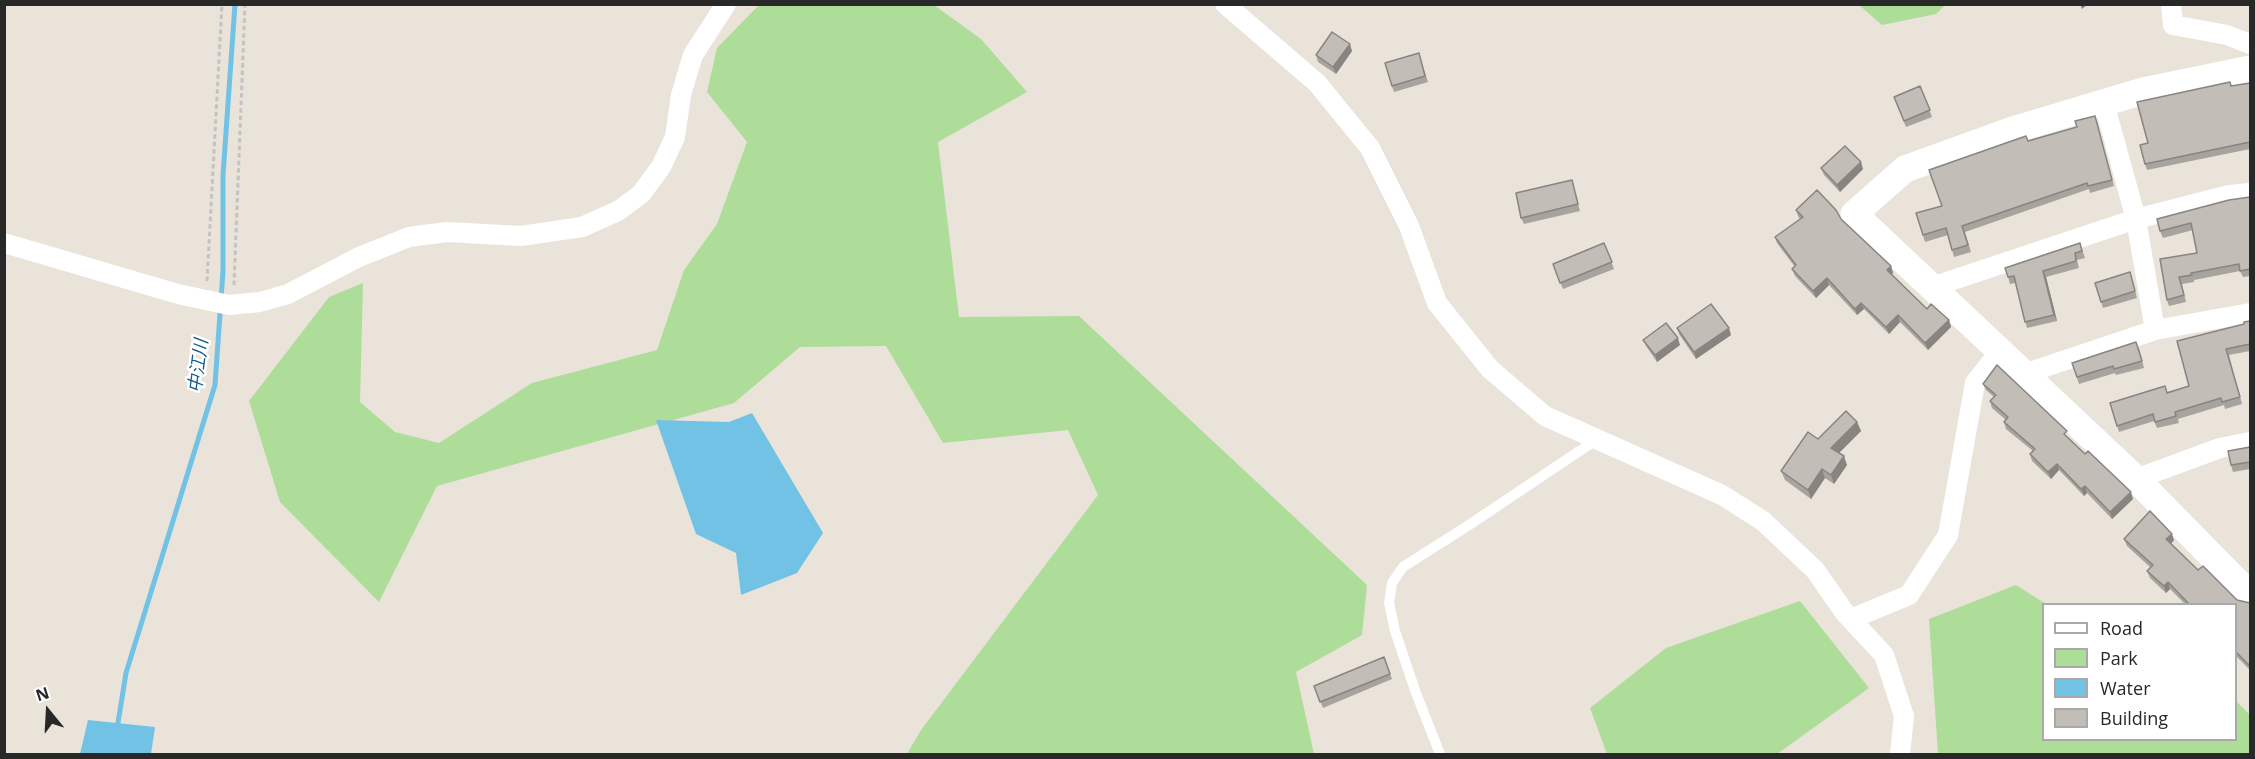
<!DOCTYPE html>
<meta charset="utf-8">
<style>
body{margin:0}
#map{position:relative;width:2255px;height:759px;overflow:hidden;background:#eae3da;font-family:"Open Sans",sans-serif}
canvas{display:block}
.frame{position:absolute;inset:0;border:6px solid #282828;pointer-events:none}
.legend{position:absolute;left:2042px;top:603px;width:195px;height:138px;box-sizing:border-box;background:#fff;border:2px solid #a9a9a9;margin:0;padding:8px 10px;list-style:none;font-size:18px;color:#282828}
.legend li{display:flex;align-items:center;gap:12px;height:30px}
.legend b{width:30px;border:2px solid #a9a9a9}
.north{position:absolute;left:18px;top:681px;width:60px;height:60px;-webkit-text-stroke:4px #fff;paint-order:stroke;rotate:342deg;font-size:16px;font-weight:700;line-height:24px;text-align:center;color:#282828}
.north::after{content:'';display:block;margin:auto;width:21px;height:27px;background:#282828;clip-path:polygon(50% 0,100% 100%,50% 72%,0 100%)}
</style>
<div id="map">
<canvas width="2255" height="759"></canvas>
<div class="frame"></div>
<ul class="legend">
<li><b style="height:8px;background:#fff"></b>Road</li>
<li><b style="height:16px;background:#addd99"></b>Park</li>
<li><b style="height:16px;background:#72c2e6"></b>Water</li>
<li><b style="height:16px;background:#c2bdb7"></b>Building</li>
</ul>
<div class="north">N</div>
</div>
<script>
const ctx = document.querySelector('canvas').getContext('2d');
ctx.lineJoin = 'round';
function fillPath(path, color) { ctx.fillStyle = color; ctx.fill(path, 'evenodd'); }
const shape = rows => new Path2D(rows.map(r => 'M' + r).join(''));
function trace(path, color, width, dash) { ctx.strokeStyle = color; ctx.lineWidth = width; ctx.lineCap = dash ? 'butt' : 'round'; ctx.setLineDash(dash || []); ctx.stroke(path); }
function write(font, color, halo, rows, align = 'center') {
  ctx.font = font + ' "Open Sans","Noto Sans JP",sans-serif'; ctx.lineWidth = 5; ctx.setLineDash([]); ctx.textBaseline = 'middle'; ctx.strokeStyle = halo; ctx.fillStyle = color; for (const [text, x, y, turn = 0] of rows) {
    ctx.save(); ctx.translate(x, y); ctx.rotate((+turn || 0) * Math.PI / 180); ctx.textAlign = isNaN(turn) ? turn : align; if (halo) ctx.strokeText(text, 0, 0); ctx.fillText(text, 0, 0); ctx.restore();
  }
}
fillPath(shape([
 [759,5,934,5,981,39,1027,92,938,142,959,317,1079,316,1367,585,1362,635,1296,672,1314,754,907,754,921,730,1098,495,1068,430,943,443,886,346,800,347,734,403,437,486,379,602,280,502,249,401,329,297,363,283,360,402,395,432,439,443,532,383,657,350,684,270,717,224,747,142,707,92,717,48],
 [1859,5,1945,5,1936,14,1882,25],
 [2016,585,2046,604,2044,604,2044,740,2236,740,2236,701,2250,715,2250,754,1938,754,1929,619],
 [1800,601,1869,688,1777,754,1607,754,1590,708,1666,648]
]), '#addd99');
fillPath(shape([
 [752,413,823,533,797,573,741,595,736,553,696,534,656,420,729,422],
 [88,720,155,727,151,754,80,754]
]), '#72c2e6');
trace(shape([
 [117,729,126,673,215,385,223,271,223,175,235,4]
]), '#72c2e6', 5);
trace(shape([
 [207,281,222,4],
 [234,285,245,4]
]), '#c3c3c3', 3, [4.5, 3]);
trace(shape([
 [1440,754,1416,693,1395,631,1389,603,1392,583,1403,567,1469,525,1599,438]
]), '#fff', 10);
trace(shape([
 [1225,4,1317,83,1370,148,1409,226,1437,303,1490,369,1545,416,1722,495,1763,521,1815,570,1845,613,1884,655,1904,716,1900,754],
 [2171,4,2173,25,2227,35,2250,44],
 [2104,103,2136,219,2155,330],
 [4,243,178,294,229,305,260,302,288,294,359,257,409,237,447,232,521,236,582,227,618,211,641,194,661,167,675,137,681,95,693,55,726,4],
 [1932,287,2136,219,2229,195,2250,193],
 [2024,374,2155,330,2250,313],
 [2136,479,2220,448,2250,442],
 [1851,619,1909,595,1948,535,1975,383,2000,351]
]), '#fff', 20);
trace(shape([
 [2250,69,2143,91,2013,130,1905,169,1854,214,2136,479,2250,595]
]), '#fff', 27);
fillPath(shape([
 [1352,51,1336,74,1318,62,1316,55],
 [1421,60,1428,82,1394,92,1392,86],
 [2250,83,2250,149,2147,170,2145,164,2148,143,2231,86],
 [1920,86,1932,117,1906,127,1894,97],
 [2095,116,2114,186,2090,193,2089,189,1965,232,1971,252,1954,257,1948,235,1925,242,1916,213,1942,206,2077,127],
 [1821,168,1863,169,1840,192,1824,175],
 [1572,180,1580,211,1524,224,1521,218],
 [2250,197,2250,276,2243,277,2240,271,2194,280,2194,282,2182,284,2186,302,2169,306,2167,300,2160,259,2197,253,2193,230,2163,238,2160,231],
 [1796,210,1841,219,1891,266,1893,273,1891,275,1927,309,1949,320,1951,327,1928,350,1900,322,1889,334,1864,309,1857,315,1829,285,1816,298,1795,276,1792,269,1795,267,1777,243,1775,237,1800,219,1798,216],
 [1604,243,1614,269,1563,289,1553,264],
 [2080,243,2085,258,2077,260,2079,268,2046,277,2057,321,2027,328,2015,283,2010,284,2008,277],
 [2130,272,2137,298,2103,308,2095,283],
 [2250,321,2250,351,2229,355,2242,404,2225,409,2224,405,2178,419,2179,423,2157,428,2154,421,2119,432,2110,403,2167,392,2189,386,2244,324],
 [1677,328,1731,335,1696,359,1679,334],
 [1643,340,1680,345,1657,362,1646,346],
 [2139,348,2144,368,2116,375,2115,373,2079,384,2072,363],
 [1983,384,2069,438,2069,439,2133,499,2112,519,2087,493,2084,496,2059,470,2051,479,2032,461,2030,454,2033,451,2006,429,2004,422,2006,420,1992,408,1990,401,1994,397,1986,390],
 [1857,422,1861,431,1839,453,1847,465,1834,484,1825,478,1811,499,1785,480,1781,471,1818,439],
 [2250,447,2250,469,2233,472,2231,465],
 [2124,539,2174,540,2171,544,2198,570,2237,600,2250,603,2250,670,2235,655,2235,604,2185,604,2170,589,2166,593,2150,578,2147,571,2151,568,2127,546],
 [1384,657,1392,679,1323,708,1314,686]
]), '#a7a39d');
fillPath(shape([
 [2080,4,2088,4,2082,9],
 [1350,44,1352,51,1336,74,1333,67],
 [1861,162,1863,169,1840,192,1837,185],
 [1891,266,1893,273,1889,277,1887,270],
 [2043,271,2046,277,2057,321,2054,315],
 [1827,278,1829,285,1816,298,1813,291],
 [1861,303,1864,309,1857,315,1855,309],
 [1898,315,1900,322,1889,334,1886,327],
 [1949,320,1951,327,1928,350,1925,343],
 [1729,328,1731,335,1696,359,1694,352],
 [1678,338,1680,345,1657,362,1655,355],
 [1857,422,1861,431,1835,457,1831,448],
 [1844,456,1847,465,1834,484,1831,475],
 [2057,464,2059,470,2051,479,2048,472],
 [1822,469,1825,478,1811,499,1808,490],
 [2085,486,2087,493,2084,496,2081,489],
 [2131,492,2133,499,2112,519,2110,512],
 [2172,534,2174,540,2169,546,2166,539],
 [2168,582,2170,589,2166,593,2164,586]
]), '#888480');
const building = shape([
 [1332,32,1350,44,1333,67,1316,55,1332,32],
 [1419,53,1425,76,1392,86,1385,63,1419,53],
 [2230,82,2231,86,2250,83,2250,142,2145,164,2140,145,2148,143,2137,102,2230,82],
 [1920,86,1930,110,1904,121,1894,97,1920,86],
 [2095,116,2112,180,2088,186,2087,183,1962,226,1968,245,1952,250,1946,228,1923,235,1916,213,1942,206,1929,170,2026,136,2028,141,2077,127,2075,121,2095,116],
 [1845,146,1861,162,1837,185,1821,168,1845,146],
 [1572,180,1578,204,1521,218,1516,193,1572,180],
 [1817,190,1836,210,1841,219,1891,266,1887,270,1927,309,1931,304,1949,320,1925,343,1898,315,1886,327,1861,303,1855,309,1827,278,1813,291,1792,269,1796,265,1775,237,1803,217,1796,210,1817,190],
 [2250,197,2250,269,2240,271,2239,264,2191,273,2192,275,2179,277,2184,295,2167,300,2160,259,2197,253,2191,223,2160,231,2157,219,2229,200,2250,197],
 [1604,243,1612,262,1560,283,1553,264,1604,243],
 [2080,243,2082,251,2075,253,2076,261,2043,271,2054,315,2025,322,2014,276,2008,277,2005,268,2080,243],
 [2130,272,2135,291,2101,302,2095,283,2130,272],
 [1711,304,1729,328,1694,352,1677,328,1711,304],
 [2250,321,2250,344,2226,349,2240,397,2222,402,2221,398,2175,412,2176,416,2155,422,2153,414,2117,426,2110,403,2165,386,2167,393,2189,386,2177,341,2244,324,2244,322,2250,321],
 [1666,323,1678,338,1655,355,1643,340,1666,323],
 [2136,342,2142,361,2114,369,2113,366,2077,377,2072,363,2136,342],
 [1997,365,2067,431,2064,434,2085,454,2088,451,2131,492,2110,512,2085,486,2081,489,2057,464,2048,472,2030,454,2035,449,2004,422,2008,417,1990,401,1996,395,1983,384,1997,365],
 [1846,411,1857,422,1831,448,1844,456,1831,475,1822,469,1808,490,1781,471,1808,432,1818,439,1846,411],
 [2250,447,2250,462,2231,465,2228,451,2250,447],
 [2150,511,2172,534,2166,539,2198,570,2203,566,2237,600,2250,603,2250,666,2235,651,2235,604,2189,604,2168,582,2164,586,2147,571,2153,565,2124,539,2150,511],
 [1384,657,1390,674,1320,702,1314,686,1384,657]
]);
fillPath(building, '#c2bdb7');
trace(building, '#888480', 1.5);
write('italic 18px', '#155f8f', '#fff', [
 ["中江川",199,366,-83]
]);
</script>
